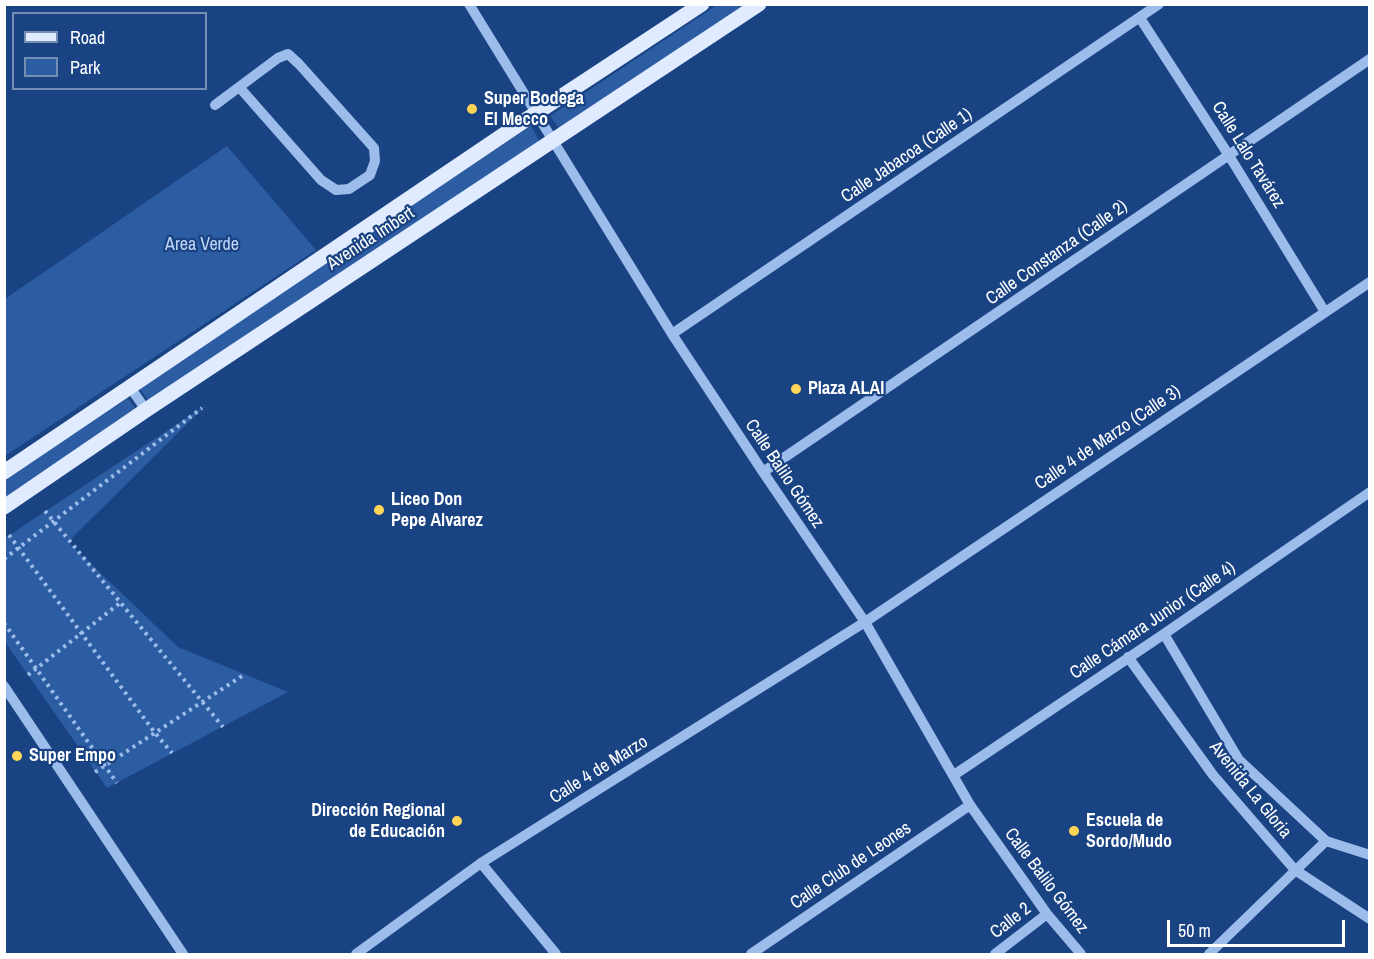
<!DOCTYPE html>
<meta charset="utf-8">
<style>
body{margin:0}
#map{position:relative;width:1374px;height:959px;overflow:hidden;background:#194382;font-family:"Archivo Narrow",sans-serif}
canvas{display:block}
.frame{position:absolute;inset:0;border:6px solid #fff;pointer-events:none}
.legend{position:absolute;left:12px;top:12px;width:195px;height:78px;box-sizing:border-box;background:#194382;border:2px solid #758eb4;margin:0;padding:8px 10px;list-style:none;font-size:18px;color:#fff}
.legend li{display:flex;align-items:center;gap:12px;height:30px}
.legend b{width:30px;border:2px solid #758eb4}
.scale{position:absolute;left:1167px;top:920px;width:178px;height:27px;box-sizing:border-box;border:3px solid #fff;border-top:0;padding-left:8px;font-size:18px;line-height:21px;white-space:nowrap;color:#fff;-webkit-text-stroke:4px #194382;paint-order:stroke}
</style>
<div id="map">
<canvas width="1374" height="959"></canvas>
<div class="frame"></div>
<ul class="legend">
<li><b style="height:8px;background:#e1ebff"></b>Road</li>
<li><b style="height:16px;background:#2c5ca1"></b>Park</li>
</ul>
<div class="scale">50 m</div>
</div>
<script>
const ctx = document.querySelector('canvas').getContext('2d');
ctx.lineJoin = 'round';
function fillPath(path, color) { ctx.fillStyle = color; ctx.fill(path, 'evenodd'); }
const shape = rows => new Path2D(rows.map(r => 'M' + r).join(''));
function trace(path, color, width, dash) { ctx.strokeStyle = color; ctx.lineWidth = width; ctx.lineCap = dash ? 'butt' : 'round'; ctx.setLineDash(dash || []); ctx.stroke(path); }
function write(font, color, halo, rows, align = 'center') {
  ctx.font = font + ' "Archivo Narrow",sans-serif'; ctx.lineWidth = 4.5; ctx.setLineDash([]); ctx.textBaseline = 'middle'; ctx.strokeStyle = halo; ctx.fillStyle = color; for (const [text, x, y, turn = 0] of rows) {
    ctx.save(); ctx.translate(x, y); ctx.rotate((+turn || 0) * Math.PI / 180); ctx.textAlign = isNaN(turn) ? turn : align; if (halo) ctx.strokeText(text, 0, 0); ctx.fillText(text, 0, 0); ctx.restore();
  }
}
fillPath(shape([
 [717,5,751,5,561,131,550,116],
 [531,126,540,142,150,403,139,388],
 [227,146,316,250,5,456,5,299],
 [128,398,135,408,5,498,5,479],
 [206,405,68,542,178,647,288,692,107,788,5,642,5,538]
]), '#2c5ca1');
trace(shape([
 [45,511,223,727],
 [9,535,155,733,172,753],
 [4,559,202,408],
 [4,623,117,783],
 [28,675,120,603],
 [95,772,245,674]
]), '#9cbdeb', 4, [3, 4.5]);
trace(shape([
 [469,4,672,334,763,472,865,622,970,805,1047,914,1081,954],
 [1140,18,1228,154,1325,312],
 [215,105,278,58,288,54,299,64,374,148,375,161,370,175,349,189,336,190,321,180,240,88],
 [672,334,1159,4],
 [130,387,146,410],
 [763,472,1370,59],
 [1164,634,1239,760,1326,841,1370,855],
 [1128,657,1213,775,1295,870,1370,919],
 [4,686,183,954],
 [954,775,1164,634,1370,492],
 [481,863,556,954],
 [356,954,481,863,865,622,1370,282],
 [751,954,970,805],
 [995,954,1047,914],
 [1209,954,1326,841]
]), '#9cbdeb', 10);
trace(shape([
 [4,472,518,125,702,4],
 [4,507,146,410,759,4]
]), '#e1ebff', 15);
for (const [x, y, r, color] of [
 [472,109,6,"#ffd557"],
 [796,389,6,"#ffd557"],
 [379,510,6,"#ffd557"],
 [17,756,6,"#ffd557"],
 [457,821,6,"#ffd557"],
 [1074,831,6,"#ffd557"]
]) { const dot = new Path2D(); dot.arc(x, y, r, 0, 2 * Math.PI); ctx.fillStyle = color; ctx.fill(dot); trace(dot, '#194382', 2); }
write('bold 18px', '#fff', '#194382', [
 ["Super Bodega",484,99],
 ["El Mecco",484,120],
 ["Plaza ALAI",808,389],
 ["Liceo Don",391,500],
 ["Pepe Alvarez",391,521],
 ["Super Empo",29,756],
 ["Dirección Regional",445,811,"right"],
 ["de Educación",445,832,"right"],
 ["Escuela de",1086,821],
 ["Sordo/Mudo",1086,842]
], 'left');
write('18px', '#fff', '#194382', [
 ["Calle Lalo Tavárez",1248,155,58],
 ["Calle Jabacoa (Calle 1)",907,156,-34],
 ["Avenida Imbert",371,239,-33],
 ["Calle Constanza (Calle 2)",1057,253,-35],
 ["Calle 4 de Marzo (Calle 3)",1108,438,-34],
 ["Calle Balilo Gómez",784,474,56],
 ["Calle Cámara Junior (Calle 4)",1153,621,-34],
 ["Calle 4 de Marzo",599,770,-32],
 ["Avenida La Gloria",1250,790,51],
 ["Calle Club de Leones",851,866,-34],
 ["Calle Balilo Gómez",1046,881,53],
 ["Calle 2",1011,921,-38]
]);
write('18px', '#c1d8f8', '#194382', [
 ["Area Verde",202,245]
]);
</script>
